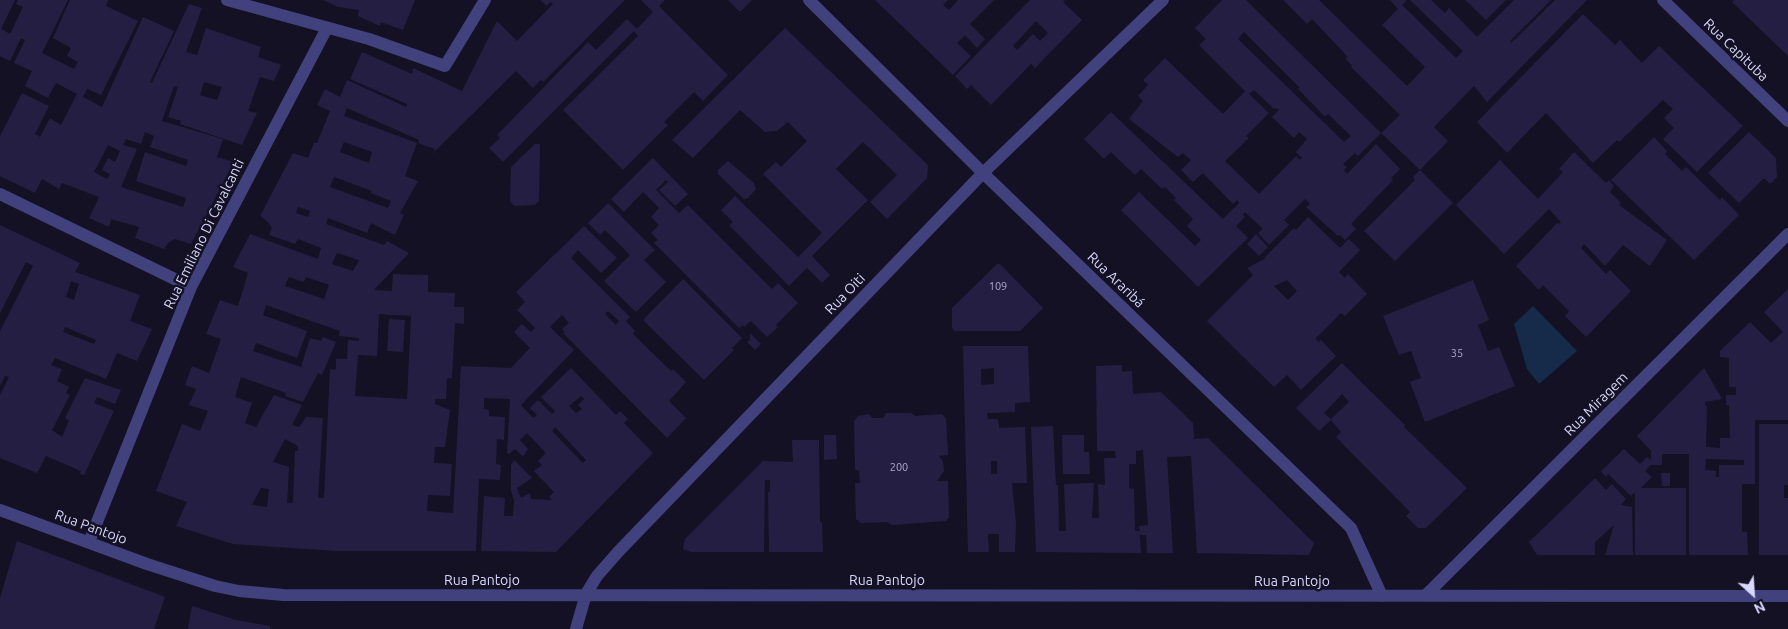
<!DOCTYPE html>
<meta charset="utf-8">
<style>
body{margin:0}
#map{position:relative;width:1788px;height:629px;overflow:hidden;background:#131123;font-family:Ubuntu,sans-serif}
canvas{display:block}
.north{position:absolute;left:1728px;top:569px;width:50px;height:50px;-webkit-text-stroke:4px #131123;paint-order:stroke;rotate:154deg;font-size:14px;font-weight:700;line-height:20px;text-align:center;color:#d9d7fb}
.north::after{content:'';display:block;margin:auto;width:18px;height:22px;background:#d9d7fb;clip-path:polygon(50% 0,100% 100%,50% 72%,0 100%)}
</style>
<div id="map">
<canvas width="1788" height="629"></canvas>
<div class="north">N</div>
</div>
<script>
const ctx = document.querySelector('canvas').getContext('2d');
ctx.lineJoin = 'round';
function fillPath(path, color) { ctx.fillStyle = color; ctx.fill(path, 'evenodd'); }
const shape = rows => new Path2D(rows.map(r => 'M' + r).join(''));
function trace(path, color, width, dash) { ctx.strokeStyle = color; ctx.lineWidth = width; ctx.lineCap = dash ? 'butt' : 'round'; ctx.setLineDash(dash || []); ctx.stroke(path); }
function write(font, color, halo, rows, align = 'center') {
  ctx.font = font + ' Ubuntu,sans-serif'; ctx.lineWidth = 5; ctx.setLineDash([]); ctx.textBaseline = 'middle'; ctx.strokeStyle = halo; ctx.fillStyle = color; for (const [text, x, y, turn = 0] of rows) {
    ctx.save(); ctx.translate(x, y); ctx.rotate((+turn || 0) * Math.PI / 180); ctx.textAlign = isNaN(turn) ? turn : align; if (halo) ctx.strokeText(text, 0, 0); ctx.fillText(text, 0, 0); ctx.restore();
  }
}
fillPath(shape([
 [1533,306,1577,351,1539,384,1527,369,1514,324]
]), '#152b49');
fillPath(shape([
 [0,0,15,0,1,29,10,34,23,7,16,4,18,0,68,0,42,53,74,69,78,62,67,56,71,48,53,38,70,0,108,0,106,6,138,21,101,95,87,89,83,97,102,107,143,17,174,31,150,82,152,83,189,4,202,8,186,52,197,55,206,28,261,47,258,57,281,65,274,81,260,77,248,111,257,113,242,145,180,124,181,121,168,117,178,87,174,86,162,121,223,139,217,157,234,162,191,244,175,239,168,243,164,249,135,238,139,227,111,219,109,227,89,218,99,197,62,183,59,189,42,179,35,193,0,176,0,136,22,93,49,106,35,134,40,137,50,118,61,125,77,94,56,83,48,98,25,86,32,71,14,63,25,40,21,38,10,61,0,56],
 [204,82,222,87,217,100,200,95],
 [145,132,154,136,150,147,188,160,186,166,145,152,136,181,186,198,183,207,121,187,137,149,123,145,126,139,141,144],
 [108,145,120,151,115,162,108,158,102,170,110,174,107,179,94,172],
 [323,0,415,0,403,30,381,22,380,26,358,16,359,10,338,7],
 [540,0,625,0,543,82,541,80,533,88,516,71,432,154,435,149,418,143,419,140,347,108,344,116,417,143,405,176,418,181,400,213,404,215,395,235,371,223,367,233,328,218,326,224,384,245,387,241,409,253,374,290,392,291,393,274,428,275,428,292,455,293,454,307,464,307,464,324,455,323,452,378,447,378,446,399,435,399,435,404,450,410,445,447,435,447,434,463,452,464,450,496,428,495,427,511,453,513,461,366,511,368,530,348,514,332,522,324,531,332,535,328,517,310,525,302,516,292,584,226,617,258,601,273,578,250,571,258,630,317,626,321,635,331,633,334,671,371,673,369,686,382,669,401,686,418,667,438,563,333,565,332,562,329,569,323,562,315,550,327,574,350,521,405,533,418,537,415,530,408,538,400,552,414,555,411,541,397,571,368,616,415,620,411,628,419,624,423,653,453,556,552,481,551,484,496,505,498,504,516,513,516,514,500,511,491,511,465,514,460,532,478,517,488,521,498,530,493,531,499,552,500,549,497,554,492,534,471,542,465,538,461,546,453,527,433,520,440,528,449,523,457,515,449,509,454,507,453,510,399,484,398,484,409,489,410,489,416,505,417,504,440,497,439,496,464,501,465,500,480,479,479,476,551,336,551,233,544,176,526,187,502,156,491,182,424,200,431,208,411,189,405,196,389,185,385,192,366,209,373,221,339,206,334,220,300,238,306,248,273,233,267,250,234,318,259,321,248,298,239,295,244,269,235,272,228,267,221,260,216,293,153,308,158,314,143,317,143,330,111,317,105,325,89,340,97,347,80,406,107,407,104,350,79,362,52,412,74,413,68,462,91,497,21,517,41,553,4,550,2,547,6],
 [344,142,372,152,369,163,340,152],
 [334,177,372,191,371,193,391,201,388,208,330,187],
 [298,207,310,211,308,217,296,213],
 [337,253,359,260,353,271,332,264],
 [289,277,304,282,306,277,329,285,324,299,285,286],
 [266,305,340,331,339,336,359,338,359,341,348,340,347,359,336,359,336,370,330,369,324,498,318,498,323,418,306,417,299,427,292,425,302,405,274,395,256,427,245,423,252,403,235,397,241,377,286,393,285,396,303,402,318,373,322,375,336,342,323,337,321,341,310,338,301,367,253,351,256,343,297,358,307,331,263,315],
 [608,311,619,321,616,325,605,314],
 [379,314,411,316,407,399,355,396,358,355,377,356],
 [581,396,584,399,578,405,582,409,576,413,569,406],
 [555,427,586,460,583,463,552,431],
 [285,439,298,446,298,451,295,451,293,503,287,503,289,467,273,462],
 [261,488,269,489,267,507,252,505],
 [641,0,665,0,659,6,728,75,703,101,694,92,664,122,668,125,623,170,563,110,638,36,634,31,503,162,489,148,500,138,497,135,588,42,596,50,627,19,637,29,653,12],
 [728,0,752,0,740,12],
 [875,0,948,0,943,5,949,10,958,0,994,0,970,24,985,39,977,48,965,35,957,43,971,56,953,75],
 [1030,0,1065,0,1063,2,1082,20,1035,68,1031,64,991,105,971,85,967,89,955,76],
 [1036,21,1048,33,1040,41,1033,34,1017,50,1013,46],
 [1222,0,1246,0,1381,133,1400,115,1351,67,1352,65,1345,59,1348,57,1312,19,1307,24,1283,0,1319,0,1407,86,1425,67,1382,25,1398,9,1390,0,1407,0,1402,5,1456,58,1463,51,1410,0,1431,0,1445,13,1449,8,1477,37,1514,0,1551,0,1510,41,1511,43,1555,0,1587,0,1487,102,1474,86,1434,127,1448,141,1420,170,1381,133,1358,156,1355,153,1343,164,1347,167,1344,170,1347,174,1376,144,1400,169,1391,178,1393,180,1351,224,1356,229,1345,240,1340,235,1338,236,1306,207,1310,204,1305,199,1284,220,1289,225,1269,245,1258,233,1263,229,1245,212,1243,215,1245,217,1236,226,1248,238,1198,287,1121,210,1139,192,1195,246,1201,240,1187,226,1193,219,1174,200,1176,198,1165,187,1162,189,1141,169,1135,175,1111,152,1104,159,1084,139,1111,112,1223,219,1239,203,1237,200,1233,204,1203,173,1193,182,1181,170,1191,160,1183,153,1178,157,1129,119,1143,101,1138,96,1148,85,1143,80,1165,58,1223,114,1245,91,1199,45,1206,39,1195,28],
 [1244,32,1300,88,1298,89,1325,117,1328,114,1351,136,1344,142,1238,39],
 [1254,90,1274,109,1276,108,1279,110,1272,117,1294,138,1299,132,1307,139,1296,152,1302,158,1300,160,1296,156,1259,194,1225,161,1249,138,1246,136,1269,113,1249,94],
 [1465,0,1506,0,1486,20],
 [1734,0,1788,0,1788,56,1732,2],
 [1583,14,1615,45,1620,40,1642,63,1659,46,1743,126,1697,172,1663,139,1674,128,1664,118,1673,109,1663,100,1619,142,1617,140,1593,163,1546,113,1507,153,1477,122],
 [785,28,928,165,927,178,887,219,870,202,897,175,863,142,836,169,868,200,812,256,830,275,822,283,807,268,789,286,729,225,733,222,721,210,735,196,798,257,822,233,763,174,776,162,781,167,807,141,788,122,777,131,765,132,740,110,693,158,672,140],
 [1749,132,1776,158,1777,177,1770,184,1764,178,1739,203,1708,173],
 [1654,137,1667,151,1665,154,1682,171,1686,167,1720,200,1722,197,1739,215,1694,260,1611,180],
 [535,144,540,144,539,201,535,205,515,206,510,202,511,167],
 [1574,152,1606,183,1609,180,1614,186,1610,192,1621,203,1619,205,1667,240,1650,266,1623,245,1605,266,1584,244,1581,248,1606,274,1610,270,1631,291,1586,337,1565,316,1569,311,1543,285,1539,290,1516,266,1557,223,1559,224,1561,222,1549,209,1504,254,1456,205,1500,160,1538,199,1563,172,1559,169],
 [653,158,688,194,675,206,659,190,668,182,666,180,656,190,679,213,688,205,772,289,778,283,798,303,776,325,778,327,767,337,751,321,744,327,743,325,739,328,654,243,658,240,651,233,659,225,651,217,659,208,643,192,624,212,611,199],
 [728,161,754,183,756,189,748,198,744,199,718,174,718,170],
 [1420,170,1453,203,1395,261,1364,231,1415,180,1413,177],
 [608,203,655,250,644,260,666,282,636,312,604,281,630,255,605,230,600,235,588,223],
 [1308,217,1340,248,1349,239,1360,250,1339,272,1345,278,1348,274,1367,294,1345,316,1341,313,1315,339,1319,342,1321,340,1336,356,1301,390,1287,375,1274,387,1207,321,1253,275,1247,268,1266,258,1265,257,1294,228,1296,230],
 [1287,280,1297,291,1288,300,1274,286],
 [0,225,80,263,75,272,140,295,130,321,152,329,137,361,117,353,106,379,55,358,51,365,62,369,57,381,69,387,66,393,70,395,52,430,62,437,69,421,65,418,85,378,121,390,115,404,97,397,94,403,114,411,84,475,80,474,81,471,46,456,37,473,0,458,0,395,9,377,5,376,0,386,0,331,33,266,26,262,0,313],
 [71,281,79,284,74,300,66,297],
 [65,327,96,340,94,344,63,332],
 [1256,234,1268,247,1259,256,1247,244],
 [997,264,1000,264,1043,308,1020,331,955,331,952,328,952,308],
 [683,279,742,338,732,348,734,350,704,380,643,320],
 [1473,280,1489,320,1478,325,1488,351,1499,347,1515,386,1425,422,1410,382,1421,378,1411,351,1399,355,1383,316],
 [1788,289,1788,420,1755,420,1755,484,1742,484,1742,532,1747,532,1748,555,1689,555,1689,454,1662,454,1662,465,1651,465,1645,471,1652,477,1641,488,1686,488,1686,555,1635,555,1635,492,1631,496,1608,474,1606,477,1601,471,1624,449,1640,464,1647,457,1651,460,1651,451,1637,436,1704,368,1722,399,1705,402,1705,406,1707,406,1706,447,1720,448,1720,438,1730,438,1729,405,1726,405,1726,395,1736,395,1736,387,1729,387,1729,358,1720,357,1720,351,1750,322,1771,343,1783,332,1764,312],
 [1706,459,1744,460,1744,465,1719,465,1719,477,1716,477,1716,471,1705,470],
 [389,319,405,320,403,352,387,351],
 [750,333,761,344,755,350,747,342,750,340],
 [963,346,1028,346,1030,402,1015,403,1015,412,987,413,988,419,998,419,999,428,1025,427,1027,483,1012,483,1016,523,1015,552,999,552,999,534,988,534,989,552,968,552],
 [994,368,994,384,981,385,981,369],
 [991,461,997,461,997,474,991,474],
 [1342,363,1405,425,1404,427,1467,488,1426,528,1418,528,1406,516,1410,512,1336,437,1341,432,1331,420,1319,431,1296,408],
 [1342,394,1349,402,1331,419,1324,413],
 [1122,365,1122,372,1132,371,1133,394,1161,392,1193,423,1194,439,1208,438,1314,543,1309,555,1197,553,1191,456,1167,457,1173,553,1147,553,1146,535,1140,535,1141,553,1036,552,1031,427,1053,426,1056,485,1058,485,1059,531,1066,531,1064,484,1094,483,1092,518,1099,518,1098,484,1105,485,1104,458,1116,458,1115,451,1097,451,1096,366],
 [1143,450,1148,525,1139,526,1140,531,1135,531,1134,489,1129,488,1129,464,1136,464,1136,451],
 [886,413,911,413,915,416,942,414,946,418,948,455,939,456,943,461,944,471,937,481,948,481,949,517,946,521,892,525,887,522,861,523,856,519,855,483,860,483,859,470,855,470,854,421,858,416,869,414,872,418,883,418],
 [1759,424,1788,424,1788,485,1784,485,1784,498,1788,498,1788,555,1759,555],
 [824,435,836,435,837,459,824,460],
 [1062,435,1084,435,1084,452,1089,452,1090,474,1063,474],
 [792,440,819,440,820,522,822,522,823,552,769,552,768,492,770,492,770,480,765,480,764,552,691,552,683,549,685,539,763,461,793,462],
 [1661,473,1670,473,1670,486,1662,486],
 [1595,478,1606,490,1612,484,1626,499,1621,505,1632,507,1633,555,1605,555,1614,525,1595,542,1595,555,1537,555,1529,542],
 [17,541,165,597,154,629,0,629,0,598],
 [192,606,236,620,270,626,270,629,188,629]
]), '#241f42');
trace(shape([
 [227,0,369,39,445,66,485,0],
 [809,0,983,173,1351,528,1382,596],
 [1663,0,1788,121],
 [0,194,191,287],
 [0,510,147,564,215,586,239,591,283,595,1788,596],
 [89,542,191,287,327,28],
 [1425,596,1788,234],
 [576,629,586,594,597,576,618,552,983,173,1163,0]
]), '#40417d', 12);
write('11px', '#aca9cd', null, [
 ["109",998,286],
 ["35",1457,353],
 ["200",899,467]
]);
write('14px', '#d9d7fb', '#131123', [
 ["Rua Capituba",1736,50,44],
 ["Rua Emiliano Di Cavalcanti",204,234,-64],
 ["Rua Araribá",1116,280,44],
 ["Rua Oiti",845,294,-46],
 ["Rua Miragem",1596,404,-45],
 ["Rua Pantojo",91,527,20],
 ["Rua Pantojo",482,580],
 ["Rua Pantojo",887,580],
 ["Rua Pantojo",1292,581]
]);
</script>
